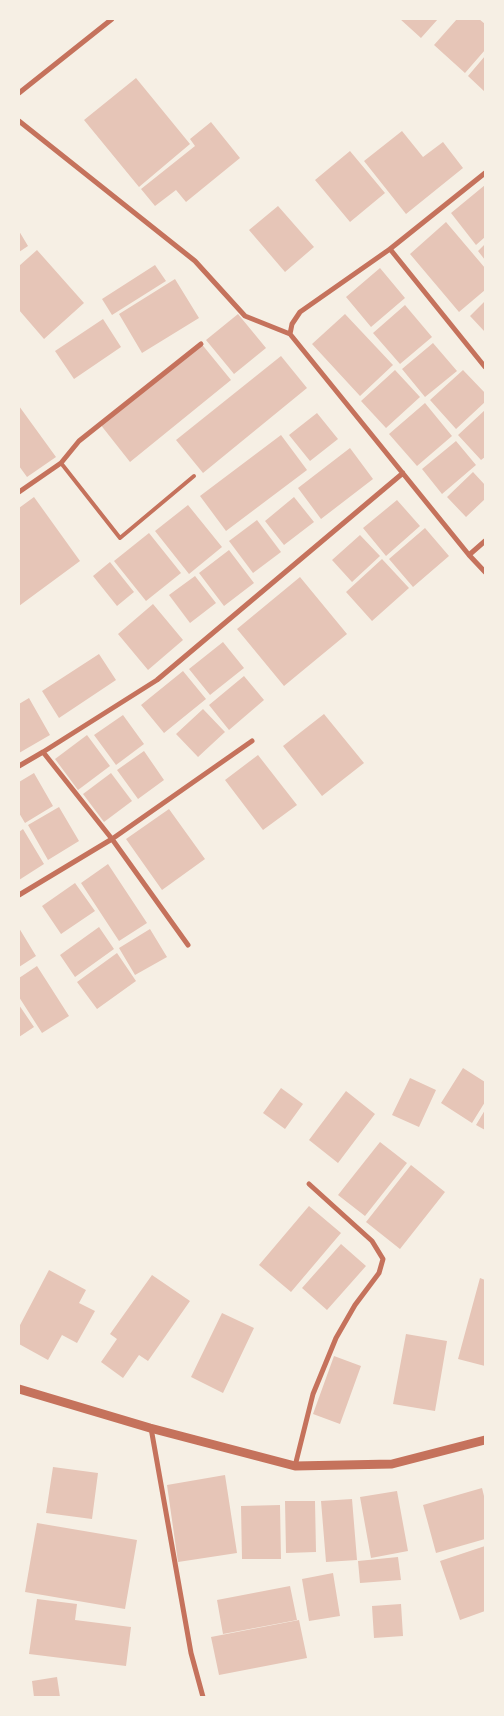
<!DOCTYPE html>
<style>
body{margin:0}
#map{position:relative;width:504px;height:1716px;overflow:hidden;background:#f6efe4;font-family:Poppins,sans-serif}
canvas{display:block}
.frame{position:absolute;inset:0;border:20px solid #f6efe4;pointer-events:none}
</style>
<div id="map">
<canvas width="504" height="1716"></canvas>
<div class="frame"></div>
</div>
<script>
const ctx = document.querySelector('canvas').getContext('2d');
ctx.lineJoin = 'round';
function fillPath(path, color) { ctx.fillStyle = color; ctx.fill(path, 'evenodd'); }
const shape = rows => new Path2D(rows.map(r => 'M' + r).join(''));
function trace(path, color, width, dash) { ctx.strokeStyle = color; ctx.lineWidth = width; ctx.lineCap = dash ? 'butt' : 'round'; ctx.setLineDash(dash || []); ctx.stroke(path); }
fillPath(shape([
 [400,19,438,19,421,38],
 [457,19,479,19,485,24,485,50,465,73,434,45],
 [485,56,485,92,468,76],
 [136,78,190,144,139,187,84,120],
 [211,122,240,158,186,202,176,190,155,206,141,189,195,146,190,139],
 [402,131,423,157,443,142,463,168,406,214,364,161],
 [350,151,385,193,350,222,315,180],
 [485,185,485,237,476,245,451,213],
 [278,206,314,247,285,272,249,230],
 [446,222,485,268,485,290,459,312,410,254],
 [19,231,28,246,19,252],
 [485,244,485,260,478,251],
 [37,250,84,303,44,339,19,310,19,266],
 [155,265,166,281,112,315,102,299],
 [380,268,405,298,371,327,346,297],
 [175,279,199,318,142,353,119,314],
 [485,301,485,332,470,316],
 [405,305,432,337,400,364,373,333],
 [238,314,266,348,234,374,206,340],
 [345,314,393,365,360,396,312,344],
 [103,319,121,347,74,379,55,351],
 [200,342,231,380,130,462,100,424],
 [433,343,457,371,425,397,402,369],
 [281,356,307,388,203,473,176,440],
 [395,370,420,397,386,428,361,401],
 [463,370,485,393,485,402,456,429,430,400],
 [425,403,452,436,417,466,389,434],
 [19,406,56,457,27,477,19,466],
 [485,410,485,457,481,460,458,435],
 [317,413,338,439,310,461,289,435],
 [281,435,307,470,226,531,200,496],
 [456,441,476,465,442,494,422,469],
 [350,448,373,479,321,519,298,488],
 [473,472,485,485,485,499,466,517,447,497],
 [34,497,80,561,19,606,19,508],
 [294,497,314,522,284,545,265,521],
 [397,500,420,526,386,556,363,528],
 [188,505,222,547,189,574,155,531],
 [257,520,281,552,253,573,229,541],
 [425,528,449,556,413,587,389,559],
 [149,533,181,573,146,601,114,561],
 [360,535,380,556,352,582,332,560],
 [229,550,254,583,224,606,199,573],
 [382,559,409,588,372,621,346,592],
 [110,562,134,592,117,606,93,576],
 [195,576,216,603,190,623,169,595],
 [300,577,347,634,284,686,237,629],
 [153,604,183,640,148,670,118,634],
 [223,642,244,668,210,695,189,669],
 [99,654,116,680,59,718,42,691],
 [183,671,206,699,164,733,141,705],
 [244,676,264,700,229,730,209,705],
 [29,698,50,735,19,753,19,704],
 [203,709,225,732,198,757,176,734],
 [324,714,364,763,322,796,283,746],
 [123,715,144,744,116,765,94,735],
 [87,735,110,766,78,790,55,759],
 [144,751,164,780,138,799,117,770],
 [258,755,297,805,263,830,225,780],
 [34,773,53,806,25,823,19,813,19,782],
 [111,773,132,801,104,822,83,794],
 [59,807,79,841,48,860,28,825],
 [169,809,205,859,162,890,126,839],
 [23,829,44,864,19,880,19,832],
 [108,864,147,923,119,941,81,883],
 [75,883,95,911,61,934,42,906],
 [99,927,114,949,75,977,60,955],
 [19,928,36,956,19,967],
 [150,929,167,957,135,975,119,948],
 [117,953,136,981,97,1009,77,982],
 [37,966,69,1016,42,1033,19,997,19,978],
 [19,1005,34,1027,19,1037],
 [463,1068,485,1082,485,1102,472,1123,441,1103],
 [410,1078,436,1090,419,1127,392,1115],
 [281,1088,303,1104,285,1129,263,1113],
 [346,1091,375,1114,338,1163,309,1140],
 [485,1110,485,1130,476,1125],
 [380,1142,407,1163,365,1216,338,1195],
 [411,1165,445,1192,400,1249,366,1222],
 [309,1206,341,1233,291,1292,259,1265],
 [341,1244,366,1266,327,1310,302,1288],
 [49,1270,86,1290,79,1303,95,1311,77,1343,62,1335,48,1360,19,1344,19,1327],
 [152,1275,190,1301,148,1361,139,1355,123,1378,101,1362,117,1339,110,1334],
 [480,1278,485,1280,485,1366,458,1359],
 [222,1313,254,1328,223,1393,191,1377],
 [406,1334,447,1341,435,1411,393,1404],
 [334,1356,361,1366,340,1424,313,1414],
 [53,1467,98,1473,92,1519,46,1513],
 [225,1475,237,1553,178,1562,167,1485],
 [482,1488,485,1500,485,1539,436,1553,423,1505],
 [397,1491,408,1551,371,1558,360,1497],
 [352,1499,357,1560,326,1562,321,1501],
 [285,1501,315,1501,316,1552,286,1553],
 [280,1505,281,1559,242,1559,241,1506],
 [37,1523,137,1540,125,1609,25,1592],
 [485,1546,485,1611,460,1620,440,1561],
 [398,1557,401,1580,360,1583,358,1561],
 [333,1573,340,1616,309,1621,302,1579],
 [290,1586,297,1620,223,1634,217,1600],
 [37,1599,77,1604,75,1620,131,1627,126,1666,29,1654],
 [401,1604,403,1636,374,1638,372,1606],
 [299,1620,307,1658,219,1675,211,1637],
 [57,1677,60,1697,34,1697,32,1681]
]), '#e6c5b7');
trace(shape([
 [61,463,120,538,194,476]
]), '#c5725c', 4);
trace(shape([
 [19,93,112,19],
 [19,121,195,261,245,316,290,334],
 [485,173,390,249,300,312,292,324,290,334,469,555,485,572],
 [390,249,485,367],
 [19,492,61,463,79,441,201,344],
 [469,555,485,541],
 [43,752,112,839,188,945],
 [19,766,43,752,157,680,403,473],
 [19,895,112,839,252,741],
 [151,1428,191,1653,203,1697],
 [295,1466,313,1394,336,1338,355,1305,379,1273,383,1259,372,1241,309,1184]
]), '#c5725c', 5);
trace(shape([
 [19,1389,150,1428,295,1466,392,1464,485,1440]
]), '#c5725c', 9);
</script>
